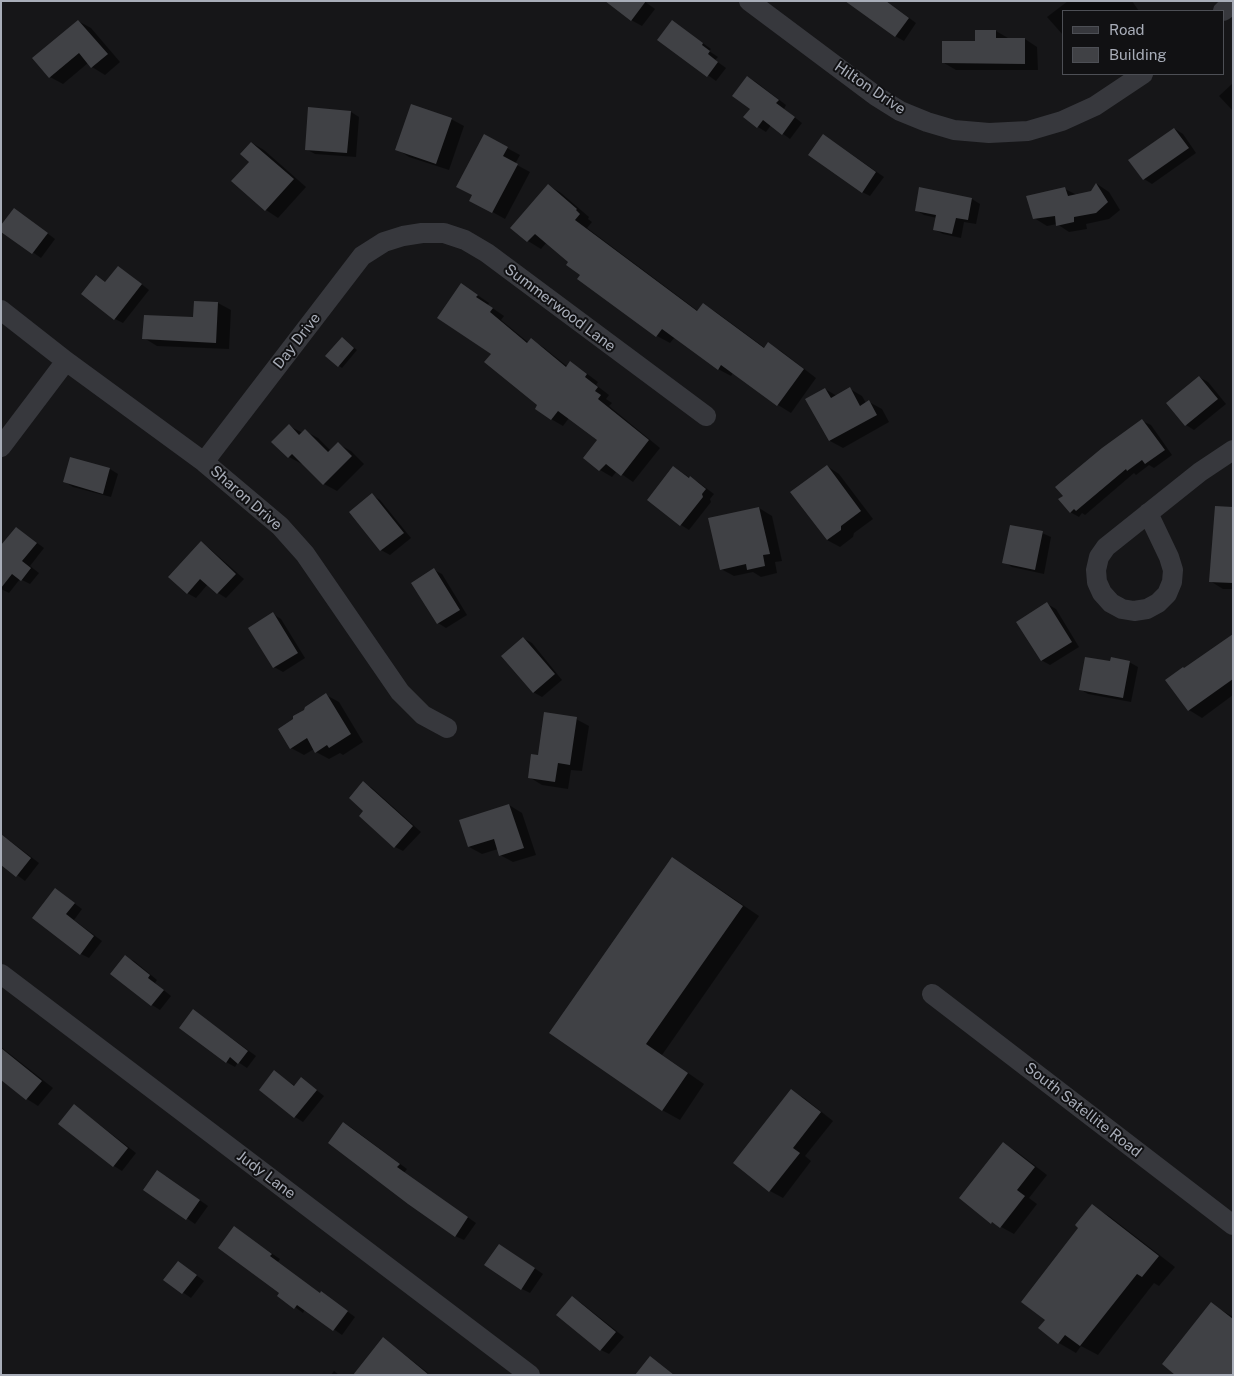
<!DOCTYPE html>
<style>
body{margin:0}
#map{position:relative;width:1234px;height:1376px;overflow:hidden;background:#161618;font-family:"Public Sans",sans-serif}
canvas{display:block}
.frame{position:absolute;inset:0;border:2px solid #a8adb8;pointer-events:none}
.legend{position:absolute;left:1062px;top:10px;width:162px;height:65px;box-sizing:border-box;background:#111113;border:1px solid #4d4f55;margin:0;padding:6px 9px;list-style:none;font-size:15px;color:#a8adb8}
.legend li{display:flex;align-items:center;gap:10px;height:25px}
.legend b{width:25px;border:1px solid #4d4f55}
</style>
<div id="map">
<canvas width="1234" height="1376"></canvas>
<div class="frame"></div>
<ul class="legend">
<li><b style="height:6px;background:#37383d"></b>Road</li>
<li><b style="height:14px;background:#404145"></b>Building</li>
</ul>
</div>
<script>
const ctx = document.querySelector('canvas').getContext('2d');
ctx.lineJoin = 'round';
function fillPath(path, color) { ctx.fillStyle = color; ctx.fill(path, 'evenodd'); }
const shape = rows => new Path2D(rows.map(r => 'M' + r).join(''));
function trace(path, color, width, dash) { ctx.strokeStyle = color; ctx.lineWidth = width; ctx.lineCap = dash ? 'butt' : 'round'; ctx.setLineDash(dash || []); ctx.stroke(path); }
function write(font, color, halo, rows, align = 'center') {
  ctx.font = font + ' "Public Sans",sans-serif'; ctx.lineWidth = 4; ctx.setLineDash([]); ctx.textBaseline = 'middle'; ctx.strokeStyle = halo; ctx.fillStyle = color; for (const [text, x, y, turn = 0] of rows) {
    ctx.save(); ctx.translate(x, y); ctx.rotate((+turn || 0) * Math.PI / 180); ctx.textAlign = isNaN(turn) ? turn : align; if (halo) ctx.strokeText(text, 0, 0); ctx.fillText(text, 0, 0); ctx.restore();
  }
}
fillPath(shape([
 [644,1,655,9,642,26,631,20],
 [886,1,916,23,904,41,895,36],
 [1068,1,1132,1,1139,11,1063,11,1063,35,1047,17],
 [78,21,91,28,120,62,105,75,92,67,88,63,63,84,50,77],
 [672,21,711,49,709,51,718,57,715,60,726,68,716,81,659,40],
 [996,31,1008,38,1025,39,1037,47,1038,70,956,70,944,63],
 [748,77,756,82,786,105,784,109,802,123,790,139,771,125,766,132,758,127,751,109],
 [1233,83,1233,111,1219,96],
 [351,112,359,117,356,157,315,154,306,149],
 [451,119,464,126,449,170,409,157,397,149],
 [1175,129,1183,134,1196,153,1152,184,1144,179],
 [831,140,884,177,870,196,862,192],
 [252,143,264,150,306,187,278,218,266,210,233,181,250,162],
 [507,148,520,155,515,164,530,172,505,219,471,200],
 [1097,184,1109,192,1120,210,1109,219,1086,224,1087,229,1069,232,1057,224,1047,226,1034,218,1065,189,1077,195,1092,192],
 [548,185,561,193,589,217,588,219,592,222,587,228,698,311,703,304,716,312,765,348,768,344,781,351,816,378,791,413,778,405,733,373,731,376,718,369,675,337,670,343,657,336,579,279,582,275,570,262,547,242,541,249,528,241,512,227],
 [920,189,972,199,980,204,976,224,964,222,961,238,943,234,935,230,937,218,924,215,916,210],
 [22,214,55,239,41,258,1,230],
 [126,272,149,290,123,323,115,319,96,277,106,283],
 [473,292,489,303,488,305,504,316,501,320,529,343,531,340,543,347,568,367,571,363,582,370,598,382,596,385,609,395,606,399,612,403,609,406,660,448,633,482,617,471,612,477,600,470,584,458,599,440,569,418,563,426,551,419,493,354],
 [218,303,231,310,229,349,157,346,144,338,194,319],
 [345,340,357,350,342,368,339,366],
 [1199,377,1208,382,1226,404,1194,430,1186,425],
 [825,389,837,396,850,389,862,396,866,403,869,402,882,409,889,422,843,448,830,441,807,399],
 [1142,421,1151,425,1172,455,1154,468,1149,465,1136,475,1134,473,1085,515,1082,513,1079,517,1070,512],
 [289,426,303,433,305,431,318,438,331,451,338,444,351,451,364,464,337,491,324,484,303,463,302,464,289,457],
 [827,466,839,474,873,519,854,533,853,537,840,547,827,540],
 [674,467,690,478,698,482,714,494,710,499,711,502,689,530,681,525],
 [110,469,118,474,111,497,73,487,65,482],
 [372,495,380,500,411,538,390,555,381,550,351,512],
 [759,508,772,516,782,561,775,562,777,573,761,577,753,572,734,576,721,569],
 [1233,508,1233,589,1223,589,1210,581],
 [17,528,44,548,30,566,39,573,30,584,20,579,9,593,1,589,1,547],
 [1042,533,1051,537,1044,574,1012,567,1004,562],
 [201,543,209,548,244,579,226,598,218,593,208,584,196,598,187,593],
 [434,570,442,574,467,615,446,628,438,623],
 [1047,604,1056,609,1079,647,1050,665,1041,660],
 [273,614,281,619,305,658,283,672,274,667],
 [523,638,532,643,562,680,542,697,533,692],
 [1233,639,1233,695,1202,718,1189,710,1167,680],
 [1129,662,1138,667,1131,702,1088,694,1080,689,1111,663],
 [326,695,339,702,363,742,343,755,340,753,329,759,316,752,314,749,304,755,291,748],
 [576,719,589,726,582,771,571,770,568,789,542,785,529,777],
 [364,783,372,788,421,832,403,851,395,847,365,811],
 [509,805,522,813,536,855,513,862,500,855,498,849,482,854,469,847],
 [1,834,39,863,25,881,1,863],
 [673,859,690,869,759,916,662,1055,704,1084,680,1120,662,1110,551,1033],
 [55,889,82,909,74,920,102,941,89,958,81,954],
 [125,957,134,961,157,980,155,983,171,996,160,1010,152,1005,112,974],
 [201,1016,256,1056,247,1068,238,1062,235,1067,226,1062],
 [1,1047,53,1088,38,1106,27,1099,1,1079],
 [275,1072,295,1086,301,1079,309,1084,324,1096,303,1122,295,1117,260,1090],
 [792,1091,804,1098,833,1121,805,1156,811,1161,783,1198,770,1191],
 [82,1111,136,1153,122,1171,114,1166],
 [344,1123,352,1128,407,1169,404,1173,476,1223,464,1240,455,1236],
 [1003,1144,1016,1151,1047,1175,1029,1198,1037,1204,1014,1234,992,1222],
 [166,1176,208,1206,195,1224,145,1189],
 [1092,1206,1109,1216,1175,1267,1159,1286,1154,1283,1098,1355,1081,1346,1076,1353,1059,1343,1047,1320],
 [234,1228,280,1259,278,1262,321,1294,329,1298,355,1317,342,1335,305,1309,303,1313,279,1295,281,1292],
 [508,1250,543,1274,530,1293,522,1289],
 [186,1267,204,1281,191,1298,165,1280],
 [572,1298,580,1302,624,1337,609,1354,601,1350,558,1315],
 [1211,1304,1233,1317,1233,1375],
 [383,1339,391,1344,428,1373,427,1375],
 [334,1371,339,1375,331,1375]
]), '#0007');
fillPath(shape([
 [605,1,646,1,631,21],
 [845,1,886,1,909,18,895,37],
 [78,20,108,54,91,68,79,53,49,78,32,58],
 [672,20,703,43,702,45,710,51,708,54,718,62,707,77,657,40],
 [975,30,996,30,996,38,1025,38,1025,64,942,63,942,41,975,41],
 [747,76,779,100,776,103,795,117,782,135,763,120,757,128,743,117,750,109,732,96],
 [411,104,452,118,436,164,395,150],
 [308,107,351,111,347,153,305,150],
 [1174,128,1189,148,1143,180,1128,160],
 [484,134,508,147,503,156,518,164,492,213,469,201,472,195,456,187],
 [823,134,876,172,862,193,808,155],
 [251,142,294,179,265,211,231,181,249,162,240,154],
 [1096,183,1108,202,1096,213,1074,217,1074,222,1056,226,1055,216,1033,219,1026,196,1065,187,1068,196,1091,191],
 [548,184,577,209,576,210,580,214,575,220,697,311,703,303,764,348,768,342,804,369,777,406,721,365,718,370,662,329,656,337,577,279,580,275,566,265,568,262,535,234,527,242,510,228],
 [919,187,972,198,968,220,956,218,952,234,933,230,936,215,915,211],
 [14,208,48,233,32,254,1,232,1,225],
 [118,266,142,284,114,320,81,294,96,275,105,282],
 [461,283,478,295,476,297,493,308,490,312,527,343,531,338,566,367,570,361,587,374,585,377,598,387,595,391,601,395,598,399,649,440,621,476,606,464,599,471,583,458,597,440,558,411,551,420,535,409,537,405,484,362,491,354,437,318],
 [194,301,218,302,216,343,142,339,144,315,193,317],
 [342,337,354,348,338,367,325,356],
 [1199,376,1218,399,1185,426,1166,403],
 [850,387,860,406,869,400,877,415,829,441,805,399,825,388,831,398],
 [1142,419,1165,450,1145,464,1142,460,1127,471,1126,469,1076,511,1074,509,1070,513,1058,499,1063,496,1055,487,1102,448],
 [289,424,299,435,305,429,328,452,338,442,352,456,323,485,292,454,288,458,271,442],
 [70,457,110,468,103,494,63,482],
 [827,465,861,511,841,526,841,530,827,540,790,492],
 [673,466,689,478,690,476,706,489,702,494,703,497,680,526,647,500],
 [372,493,404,533,380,551,349,512],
 [1215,506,1233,507,1233,583,1209,582],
 [759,507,770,554,763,555,765,566,747,570,746,564,720,570,708,518],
 [1010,525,1043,531,1035,570,1002,563],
 [16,527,37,543,22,561,31,568,21,581,12,574,1,588,1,545],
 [201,541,236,574,217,594,200,579,187,594,168,577],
 [434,568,460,610,437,624,411,583],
 [1047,602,1072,642,1041,661,1016,622],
 [273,612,298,653,273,668,248,628],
 [1233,634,1233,679,1188,711,1165,680,1183,667,1184,668],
 [523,637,555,674,533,693,501,656],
 [1085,657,1110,661,1111,657,1130,661,1123,698,1079,690],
 [326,693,351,734,329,748,327,745,315,753,307,738,290,749,278,729,293,719,293,716,304,710,305,707],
 [544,712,577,717,570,765,558,763,555,782,528,778,531,754,538,755],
 [363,781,413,826,394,848,359,816,363,811,349,798],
 [509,804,524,848,499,856,494,839,468,847,459,820],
 [1,834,31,858,16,877,1,865],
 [672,857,743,906,646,1044,688,1073,662,1111,549,1033],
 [55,888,75,903,66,914,94,936,80,955,32,918],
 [125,955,150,975,148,978,164,990,151,1006,110,974],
 [193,1009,248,1051,238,1064,230,1057,226,1063,179,1028],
 [1,1048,42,1081,26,1100,1,1080],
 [274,1070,294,1086,301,1077,317,1090,294,1118,259,1090],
 [791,1089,821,1112,793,1148,800,1153,769,1192,733,1163],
 [74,1104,128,1148,113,1167,58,1124],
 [343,1122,400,1164,397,1167,468,1217,455,1237,408,1204,328,1143],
 [1003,1142,1035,1167,1017,1190,1025,1196,1000,1228,992,1222,991,1224,959,1198],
 [157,1170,200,1200,186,1220,143,1190],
 [1092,1204,1159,1256,1142,1277,1137,1274,1080,1346,1065,1335,1058,1344,1038,1328,1045,1320,1021,1302,1078,1228,1075,1225],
 [234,1226,272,1254,270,1256,320,1293,321,1291,348,1311,333,1331,297,1305,294,1309,277,1296,279,1293,218,1248],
 [499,1244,535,1268,521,1290,484,1265],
 [178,1261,197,1275,182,1294,163,1280],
 [572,1296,616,1332,600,1351,556,1315],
 [1211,1302,1233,1319,1233,1375,1175,1375,1162,1364],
 [383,1337,429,1375,353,1375],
 [650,1356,674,1375,635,1375]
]), '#404145');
trace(shape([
 [749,1,876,96,900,111,927,122,954,130,989,133,1028,131,1062,121,1095,106,1143,74],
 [1223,11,1233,4],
 [1,310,66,361,204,462,280,526,305,554,400,692,423,715,447,728],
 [1,447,66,361],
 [204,462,362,256,384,242,403,236,422,233,444,233,465,240,487,253,706,416],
 [1148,513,1169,557,1173,570,1172,582,1167,594,1158,603,1147,609,1134,611,1122,609,1111,603,1102,593,1097,582,1096,570,1099,557,1106,547,1200,472,1233,450],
 [1,974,530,1375],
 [932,994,1233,1225]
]), '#37383d', 20);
write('15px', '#a8adb8', '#111113', [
 ["Hilton Drive",870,88,34],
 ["Summerwood Lane",560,308,37],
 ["Day Drive",297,341,-52],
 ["Sharon Drive",246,498,41],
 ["South Satellite Road",1083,1110,38],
 ["Judy Lane",266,1175,37]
]);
</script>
